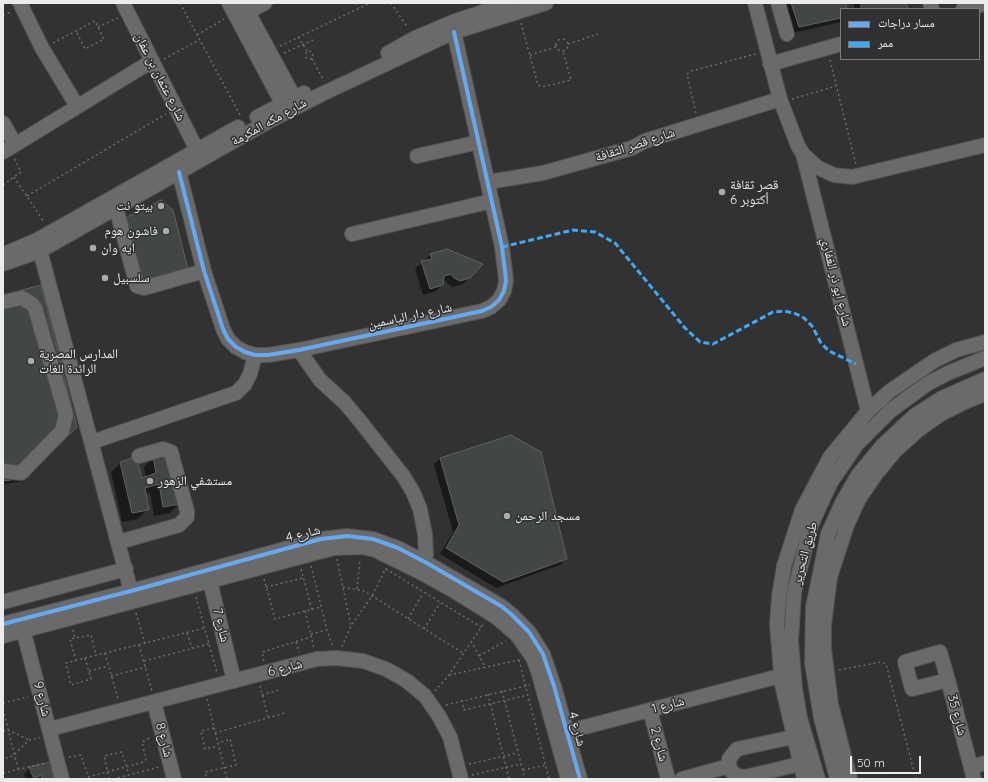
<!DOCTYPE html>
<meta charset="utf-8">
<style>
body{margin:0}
#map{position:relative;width:988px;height:782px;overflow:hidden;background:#323233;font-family:Quicksand,"Noto Naskh Arabic",sans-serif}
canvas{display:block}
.frame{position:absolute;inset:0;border:4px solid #ececed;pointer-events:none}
.legend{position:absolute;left:840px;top:8px;width:140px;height:52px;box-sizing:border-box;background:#313134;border:1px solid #7c7c7e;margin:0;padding:5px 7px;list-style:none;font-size:12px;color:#ececed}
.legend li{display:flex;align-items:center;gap:8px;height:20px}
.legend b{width:20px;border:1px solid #7c7c7e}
.scale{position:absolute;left:850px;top:756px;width:71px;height:18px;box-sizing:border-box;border:2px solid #ececed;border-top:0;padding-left:5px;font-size:12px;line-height:14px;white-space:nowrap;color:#ececed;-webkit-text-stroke:3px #313134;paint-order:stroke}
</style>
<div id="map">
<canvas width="988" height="782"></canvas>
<div class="frame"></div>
<ul class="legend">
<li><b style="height:5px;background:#66a8f1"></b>مسار دراجات</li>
<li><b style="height:5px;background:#3fa9f5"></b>ممر</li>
</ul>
<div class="scale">50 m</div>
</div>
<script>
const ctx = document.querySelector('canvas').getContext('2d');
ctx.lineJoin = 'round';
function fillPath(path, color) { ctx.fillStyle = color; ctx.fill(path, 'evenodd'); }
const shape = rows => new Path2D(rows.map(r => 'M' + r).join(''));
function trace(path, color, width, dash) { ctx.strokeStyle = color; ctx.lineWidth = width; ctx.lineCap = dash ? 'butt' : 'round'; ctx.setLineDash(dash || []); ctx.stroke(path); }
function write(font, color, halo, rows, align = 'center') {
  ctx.font = font + ' Quicksand,"Noto Naskh Arabic",sans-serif'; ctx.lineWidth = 3; ctx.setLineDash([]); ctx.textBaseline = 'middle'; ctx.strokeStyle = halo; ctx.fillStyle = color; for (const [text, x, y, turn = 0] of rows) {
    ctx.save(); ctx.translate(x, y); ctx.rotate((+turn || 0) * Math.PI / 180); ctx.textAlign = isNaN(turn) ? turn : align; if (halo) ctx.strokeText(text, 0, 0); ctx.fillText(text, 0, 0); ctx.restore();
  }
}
fillPath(shape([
 [783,3,845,3,846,9,841,9,841,22,793,33],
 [854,3,905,3,906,9,854,9],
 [119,225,187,268,134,287],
 [430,255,469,278,463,284,453,287,448,284,445,280,443,280,442,285,436,291,423,295,415,269],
 [3,295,76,427,20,482,3,484],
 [153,457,180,503,170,513,154,516,150,493,145,494,148,509,138,519,122,522,111,472,121,463,141,479,146,478,144,467],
 [440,458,566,558,560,565,496,588,440,554,453,532,434,465],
 [30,768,53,779,26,779,24,774]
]), '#0007');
const building = shape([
 [791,3,846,3,847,9,841,9,841,18,799,27,791,3],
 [861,3,906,3,908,9,861,9,861,3],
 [161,200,173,210,188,269,140,281,125,218,161,200],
 [447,249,483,264,470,278,460,281,454,278,451,274,444,276,443,285,430,289,421,261,432,259,430,254,447,249],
 [41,285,77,427,26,478,3,481,3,295,41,285],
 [511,435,541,452,567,559,503,582,446,548,459,525,440,458,511,435],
 [167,454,181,504,163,507,159,484,145,488,149,510,132,513,120,462,136,457,142,478,156,473,153,456,167,454],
 [50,762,54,779,42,779,41,775,34,779,29,767,50,762]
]);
fillPath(building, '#424743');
trace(building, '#606060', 1);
const minor = shape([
 [20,3,42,48,77,106],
 [123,3,197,150],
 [229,3,282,103],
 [243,3,294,97],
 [755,3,780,99,798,146,803,154,817,167,834,175,852,177,985,145],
 [778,3,787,34],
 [930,3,932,9],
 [963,9,985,4],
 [240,16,265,3],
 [388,53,415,38,455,21,511,3],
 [770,64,841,44],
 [257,117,304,93],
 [3,123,15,144],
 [3,152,152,61],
 [803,154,868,411],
 [417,156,479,142],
 [179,172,204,271,223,329,228,339,236,347,245,352,255,355,268,355,299,350,482,311,491,307,499,300,504,291,506,281,505,271,502,247,454,32],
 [488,182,543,173,632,148,645,141,780,99],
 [116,208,137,286,144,288,204,271],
 [352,234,492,201],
 [38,243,133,599],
 [4,254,37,240,238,127],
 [3,264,40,251,271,120,322,94,454,32,546,3],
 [3,302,22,298,32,304,35,308,66,415,62,431,21,473,3,471],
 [299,350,320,380,345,403,360,421,404,477,413,492,420,509,425,534,426,555,421,570],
 [92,442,236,393,245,384,250,374,255,355],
 [119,542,179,525,187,517,187,511,171,452,163,449,139,456],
 [208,573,234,681],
 [3,602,126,569],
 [21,622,62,779],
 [3,624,131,591,321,539,347,536,373,539,398,548,425,562,501,606,511,614,529,632,543,654,554,686,580,779],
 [3,636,334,548,362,547,375,550,420,572,454,591,496,617,517,635,533,658,538,671,568,779],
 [948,680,912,689,905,662,940,652,948,680,974,779],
 [154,702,174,779],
 [650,710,668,779],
 [50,729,317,659,337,658,363,661,386,669,407,681,425,696,439,716,450,737,461,779],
 [558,734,780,676],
 [793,737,737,749,729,759,729,766,732,772,738,776,745,777,800,764],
 [971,767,985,763],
 [682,779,729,766],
 [804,779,782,685,777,625,779,596,784,566,802,510,830,457,868,411,890,391,934,361,956,350,985,342],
 [818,779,800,718,795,688,791,641,794,593,811,525,831,482,857,444,890,411,927,384,948,373,985,358],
 [837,779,821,718,812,663,813,607,828,534,842,503,858,475,883,445,914,416,942,398,985,379],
 [850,779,831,704,824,649,824,625,830,577,847,525,859,499,876,474,895,451,917,431,941,414,967,401,985,394]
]);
trace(minor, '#515151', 16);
trace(shape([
 [180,3,240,115],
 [356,3,359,8],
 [391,3,408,28],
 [3,15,11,12],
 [521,23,538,85,542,87,571,80,563,51],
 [98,27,118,18],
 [197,35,224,19],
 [298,37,307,51],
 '556 45a6 6 0 1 1 12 0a6 6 0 1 1-12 0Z',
 [53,43,76,31,95,21,104,39,85,49,76,31],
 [568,44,598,34],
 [280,46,370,3],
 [284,53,313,40],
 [530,55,556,47],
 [164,59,199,40],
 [312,59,306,58,306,53,309,51,313,53,312,59,324,81],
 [830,60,856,165],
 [792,99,836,86],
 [696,113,687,74,691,71,756,54],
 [14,177,44,222],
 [3,185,21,172,14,158],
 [27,196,166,114],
 [337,559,351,626],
 [311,566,327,630,333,647],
 [301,569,312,610],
 [386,569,481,627],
 [264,579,275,619,321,607],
 [266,587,303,578],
 [343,587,364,591,463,653],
 [357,589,360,559],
 [196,597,217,673],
 [305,611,314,648],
 [136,613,145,643],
 [408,619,423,593],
 [424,629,440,603],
 [73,630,75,638],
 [187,633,192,648],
 [311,634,326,630],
 [471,641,485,667],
 [296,642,299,652],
 [139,645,152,691],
 [342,647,351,626,372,596,386,568],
 [105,653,118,699],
 [479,656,506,641],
 [85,658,91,679,71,685,66,663,85,658,205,628],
 [519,660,549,779],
 [76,661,70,639,91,635,96,655],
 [144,661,209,644],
 [264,661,262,652,311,637],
 [839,670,881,662,886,664,916,779],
 [89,671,108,666],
 [449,675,519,660],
 [111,676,146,667],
 [260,686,268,717],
 [435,691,449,675,484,623],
 [502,691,525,779],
 [488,694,509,779],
 [262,695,279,690],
 [207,699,227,779],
 [462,700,464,710,528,695],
 [3,703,28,697],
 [446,705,530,685],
 [3,709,18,769],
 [214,728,201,731,205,749,218,746],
 [3,731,8,730,29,740],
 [215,733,285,713],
 [3,756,4,759,14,755,29,740,40,738],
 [69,757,81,755,89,779],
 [469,764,518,753],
 [523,770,546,765],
 [3,773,46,763],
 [472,775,521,764],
 [88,777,144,762,146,759,142,742,151,737],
 [109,779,104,756,122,752,129,775],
 [113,779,159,767],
 [205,779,207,779,205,772,236,765,230,739,218,743]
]), '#6c6c6c', 1.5, [2, 3]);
trace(minor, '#6a6a6b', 14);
trace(shape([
 [502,247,573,230,595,232,615,243,685,328,700,342,713,344,773,312,784,311,794,313,804,318,812,326,821,343,829,351,856,364]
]), '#3fa9f5', 3, [6, 3]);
trace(shape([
 [179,172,204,271,223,329,228,339,236,347,245,352,255,355,268,355,299,350,482,311,491,307,499,300,504,291,506,281,505,271,502,247,454,32],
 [3,624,131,591,321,539,347,536,373,539,398,548,425,562,501,606,511,614,529,632,543,654,554,686,580,779]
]), '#66a8f1', 4);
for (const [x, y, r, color] of [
 [722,192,4,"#ababac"],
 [161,206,4,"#ababac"],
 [166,231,4,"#ababac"],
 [93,248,4,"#ababac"],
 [105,278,4,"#ababac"],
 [31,361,4,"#ababac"],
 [150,481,4,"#ababac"],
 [507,516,4,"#ababac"]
]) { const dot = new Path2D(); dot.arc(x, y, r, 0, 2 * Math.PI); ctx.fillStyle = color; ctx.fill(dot); trace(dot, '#313134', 1.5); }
write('13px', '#ececed', '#313134', [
 ["شارع عثمان بن عفان",160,77,63],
 ["شارع مكه المكرمة",269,122,-29],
 ["شارع قصر الثقافة",635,145,-18],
 ["شارع ابو ذر الغفاري",836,282,76],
 ["شارع دار الياسمين",410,316,-12],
 ["شارع 4",303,534,-14],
 ["طريق التحرير",805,553,-75],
 ["شارع 7",221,625,76],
 ["شارع 6",285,668,-15],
 ["شارع 9",42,699,75],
 ["شارع 1",668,705,-15],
 ["شارع 35",957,715,75],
 ["شارع 4",577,729,74],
 ["شارع 8",164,740,75],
 ["شارع 2",659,744,75]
]);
write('13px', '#ececed', '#313134', [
 ["قصر ثقافة",730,185],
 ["6 أكتوبر",730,200],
 ["بيتو نت",153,206,"right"],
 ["فاشون هوم",158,231,"right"],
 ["ايه وان",101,248],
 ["سلسبيل",113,278],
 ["المدارس المصرية",39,354],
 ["الرائدة للغات",39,369],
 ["مستشفي الزهور",158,481],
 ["مسجد الرحمن",515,516]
], 'left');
</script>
